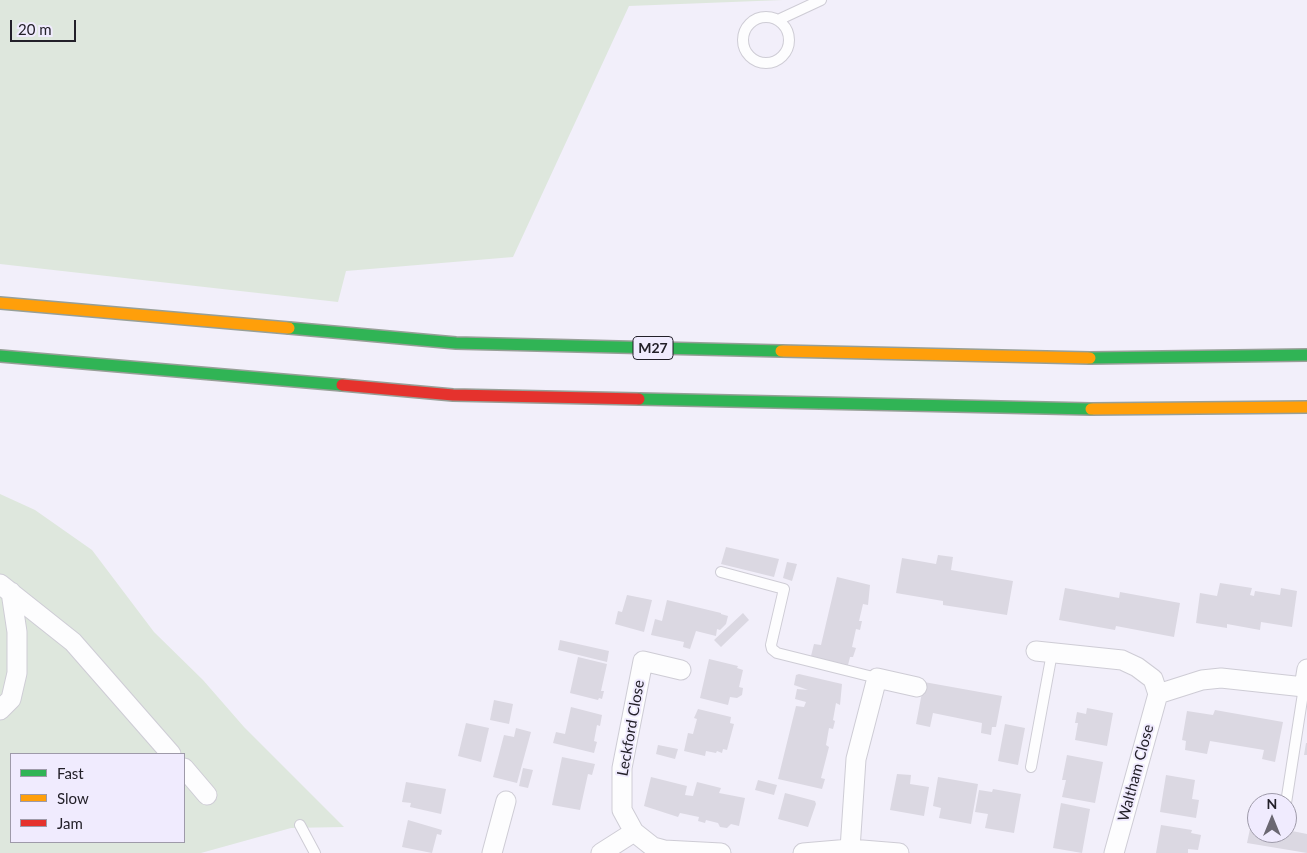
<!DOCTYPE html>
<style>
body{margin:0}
#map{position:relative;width:1307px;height:853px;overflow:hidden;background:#f2effa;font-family:Lato,sans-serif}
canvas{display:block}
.legend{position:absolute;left:10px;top:753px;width:175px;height:90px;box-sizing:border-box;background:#f0ebfe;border:1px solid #9e9aa9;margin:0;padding:6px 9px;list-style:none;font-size:15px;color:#232029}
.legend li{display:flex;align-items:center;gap:10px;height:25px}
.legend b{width:25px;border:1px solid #9e9aa9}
.north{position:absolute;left:1247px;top:793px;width:50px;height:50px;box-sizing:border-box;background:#f0ebfe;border:1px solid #9e9aa9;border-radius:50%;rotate:0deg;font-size:14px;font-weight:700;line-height:20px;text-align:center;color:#232029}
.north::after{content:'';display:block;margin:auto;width:18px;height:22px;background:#6b6872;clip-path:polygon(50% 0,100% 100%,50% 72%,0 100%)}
.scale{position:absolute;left:10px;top:20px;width:66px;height:22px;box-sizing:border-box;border:2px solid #232029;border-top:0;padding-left:6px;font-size:15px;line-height:18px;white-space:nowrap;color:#232029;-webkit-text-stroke:4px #f0ebfe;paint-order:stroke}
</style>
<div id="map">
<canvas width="1307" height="853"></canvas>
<ul class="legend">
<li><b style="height:6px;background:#30b455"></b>Fast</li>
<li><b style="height:6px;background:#ff9f0a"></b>Slow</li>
<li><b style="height:6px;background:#e5322d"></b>Jam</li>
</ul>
<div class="north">N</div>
<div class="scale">20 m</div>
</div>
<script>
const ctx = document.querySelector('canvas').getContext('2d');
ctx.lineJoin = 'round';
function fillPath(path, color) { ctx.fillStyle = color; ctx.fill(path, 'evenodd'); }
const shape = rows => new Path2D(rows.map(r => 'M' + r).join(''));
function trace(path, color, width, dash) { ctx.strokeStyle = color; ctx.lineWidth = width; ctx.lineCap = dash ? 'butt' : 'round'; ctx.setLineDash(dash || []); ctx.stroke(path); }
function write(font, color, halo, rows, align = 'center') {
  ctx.font = font + ' Lato,sans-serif'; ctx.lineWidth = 4; ctx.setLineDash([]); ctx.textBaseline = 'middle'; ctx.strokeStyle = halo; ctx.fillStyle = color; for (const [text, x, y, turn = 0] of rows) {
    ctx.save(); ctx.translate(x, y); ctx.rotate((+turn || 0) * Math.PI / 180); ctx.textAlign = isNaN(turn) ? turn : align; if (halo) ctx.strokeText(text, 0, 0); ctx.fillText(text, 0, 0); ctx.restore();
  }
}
fillPath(shape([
 [0,0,783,0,629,6,513,257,346,271,338,302,0,264],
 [0,494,35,510,92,550,154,632,203,680,244,727,344,827,291,828,201,853,0,853],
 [11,754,184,754,184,842,11,842]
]), '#dee7dd');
fillPath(shape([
 [726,547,779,559,774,577,721,564],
 [938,555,953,557,951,570,1013,581,1007,615,943,605,943,601,896,593,902,558,936,564],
 [787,562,797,564,792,581,783,578],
 [837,577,870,585,868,605,863,604,859,621,862,621,860,630,856,629,852,647,856,648,853,657,850,657,847,669,840,664,832,662,831,665,810,660,814,644,821,645],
 [1220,583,1252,588,1250,595,1254,596,1255,591,1280,595,1281,588,1297,591,1292,627,1261,622,1260,630,1227,624,1227,628,1196,623,1200,593,1217,596],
 [1065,588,1119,598,1120,592,1180,603,1174,637,1116,626,1115,630,1059,620],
 [627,595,652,600,644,632,615,624,618,611,622,612],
 [667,600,721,613,721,614,728,616,726,624,720,630,717,629,716,636,696,631,690,649,683,647,684,642,651,635,655,619,662,621],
 [743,613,749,620,721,647,714,640],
 [560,640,609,651,607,662,558,650],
 [578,657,607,664,601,691,604,691,602,699,599,698,598,700,570,693],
 [709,659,738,666,737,668,743,670,739,687,743,688,742,695,737,698,730,697,728,705,700,698],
 [799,674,842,684,840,705,836,703,833,720,835,721,833,729,829,728,826,745,829,747,821,778,825,779,822,789,778,779,796,706,804,707,806,702,795,699,797,689,808,690,794,685,796,675],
 [924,682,1002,696,996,727,992,727,991,735,981,733,982,723,933,713,930,727,916,724],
 [494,700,513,704,509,724,490,720],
 [571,707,602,715,600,726,597,725,594,741,597,742,594,753,553,743,556,732,565,734],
 [1087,708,1113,713,1107,746,1075,740,1078,723,1075,723,1077,712,1086,714],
 [698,709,731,717,730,723,734,724,727,750,723,749,722,753,717,751,716,753,706,751,705,756,684,751,688,733,693,734,697,719,694,718],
 [1215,710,1283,722,1275,762,1262,759,1264,750,1210,741,1207,754,1185,750,1186,741,1182,740,1187,711,1213,715],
 [466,723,489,728,481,762,458,756],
 [1005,724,1025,728,1018,765,998,761],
 [516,728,531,732,517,783,493,777,504,735,514,737],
 [1306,743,1307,743,1307,755,1304,755],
 [658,745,678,749,675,759,656,754],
 [1067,755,1103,762,1095,803,1062,797,1066,780,1062,780],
 [562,757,595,764,592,775,588,774,580,810,552,805],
 [523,768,533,770,528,788,519,786],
 [897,774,911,775,910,784,929,787,924,816,890,810],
 [1166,775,1195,780,1192,799,1199,800,1196,818,1160,812],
 [651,777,687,786,685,795,693,796,697,782,721,788,719,793,745,798,739,826,731,824,727,828,720,827,718,823,706,820,705,823,698,821,699,817,680,813,678,817,644,806],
 [938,777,978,784,971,824,939,818,941,808,933,806],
 [758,780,777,785,774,795,755,790],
 [406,782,446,789,441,814,410,807,411,803,402,802],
 [993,789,1021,794,1014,833,985,828,988,814,975,812,979,790,992,792],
 [785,793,815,801,816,804,808,827,778,819],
 [1061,803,1090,809,1082,853,1053,848],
 [408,820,442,830,441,835,437,834,432,853,402,847],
 [1251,824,1257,825,1257,833,1287,833,1287,830,1307,834,1307,853,1247,843],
 [1161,825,1192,830,1191,833,1201,835,1198,850,1188,849,1188,853,1156,853]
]), '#dbd8e2');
const lane = shape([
 '743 40a23 23 0 1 1 46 0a23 23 0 1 1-46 0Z',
 [778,20,821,0],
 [721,572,784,589,771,645,772,649,777,653,877,678],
 [1031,767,1052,653],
 [1286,803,1304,687],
 [300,825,315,853]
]);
const street = shape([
 [0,584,73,642,171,754],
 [1036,651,1122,660,1137,667,1153,679,1158,694],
 [681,670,643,661,622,768,622,810,634,832,653,847,664,850,721,853],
 [0,710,11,699,17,673,17,632,11,592],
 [184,768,207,795],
 [850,849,856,759,877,678,917,687],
 [492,853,506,801],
 [601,853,634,832],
 [803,853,850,849,899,853],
 [1114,853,1158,694,1202,680,1221,678,1304,687,1307,669]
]);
const fast = shape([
 [289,328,456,343,781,351],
 [0,356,342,385],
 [1090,358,1307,355],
 [639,399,1091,409]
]);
const slow = shape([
 [0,303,289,328],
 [781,351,1090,358],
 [1091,409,1307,407]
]);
const jam = shape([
 [342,385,453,395,639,399]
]);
trace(lane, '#ceccd5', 12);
trace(street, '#ceccd5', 21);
trace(fast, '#979f97', 14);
trace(slow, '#979f97', 14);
trace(jam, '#979f97', 14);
trace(lane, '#fdfdfe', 10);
trace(street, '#fdfdfe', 19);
trace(fast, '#30b455', 11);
trace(slow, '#ff9f0a', 11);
trace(jam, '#e5322d', 11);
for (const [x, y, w] of [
 [653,348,40]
]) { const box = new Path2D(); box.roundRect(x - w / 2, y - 11.5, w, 23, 4); ctx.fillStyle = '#f0ebfe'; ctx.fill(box); trace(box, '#232029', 1); }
write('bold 14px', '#232029', null, [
 ["M27",653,348]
]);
write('15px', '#232029', '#f0ebfe', [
 ["Leckford Close",631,728,-80],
 ["Waltham Close",1136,773,-75]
]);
</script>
